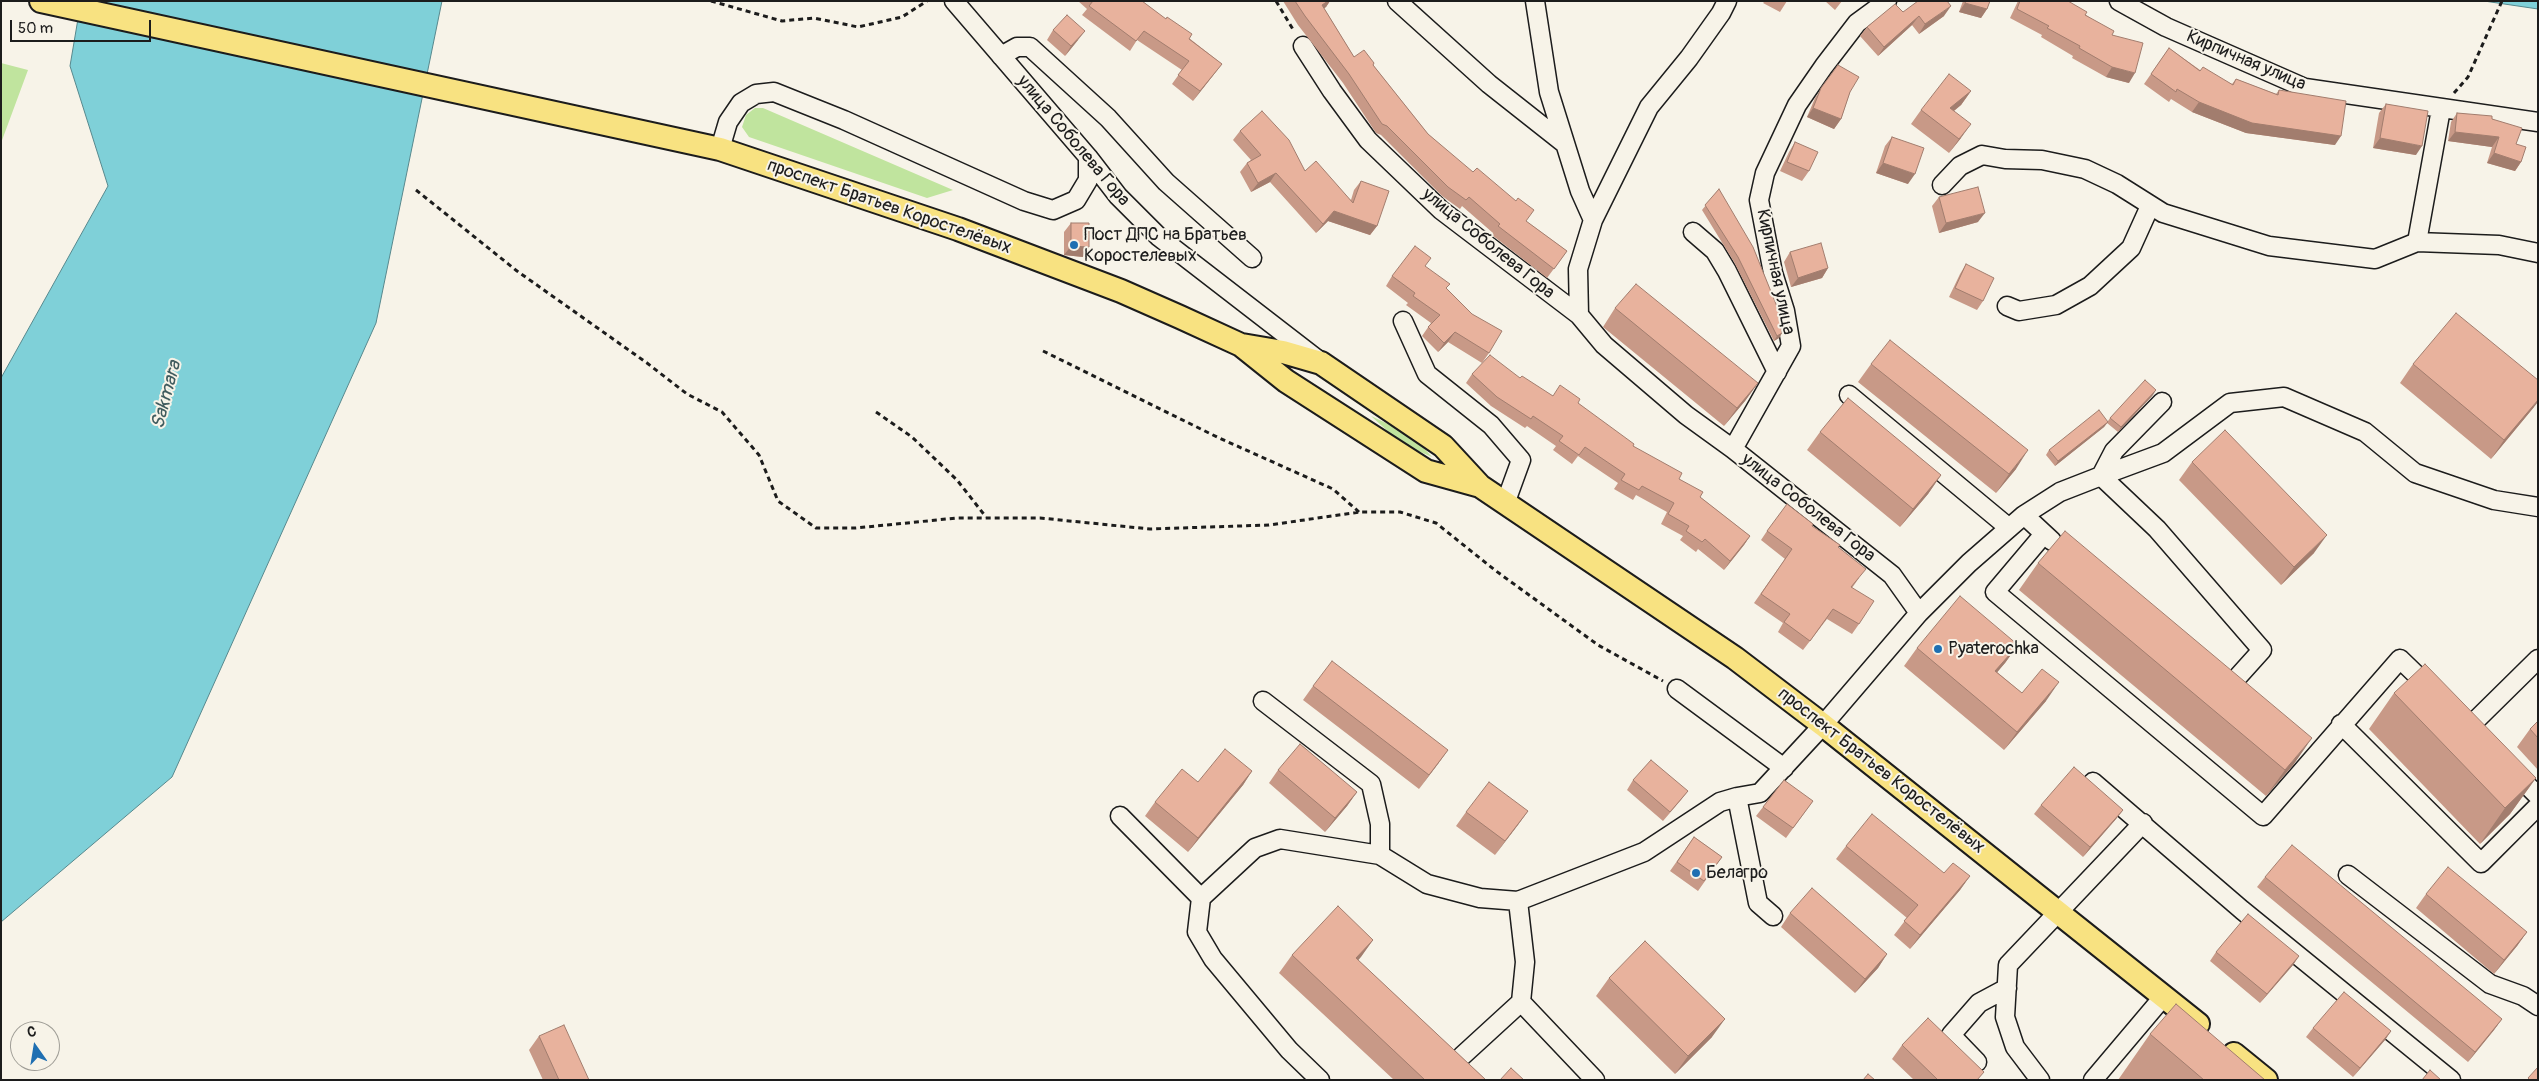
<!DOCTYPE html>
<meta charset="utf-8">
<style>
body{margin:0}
#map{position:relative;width:2539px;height:1081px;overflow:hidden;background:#f7f3e8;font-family:Pangolin,sans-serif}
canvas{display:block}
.frame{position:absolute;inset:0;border:2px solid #1c1c1c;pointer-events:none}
.north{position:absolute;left:10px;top:1021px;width:50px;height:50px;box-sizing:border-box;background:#f7f3e8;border:1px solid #9f9d96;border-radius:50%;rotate:347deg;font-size:14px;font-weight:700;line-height:20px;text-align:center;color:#1c1c1c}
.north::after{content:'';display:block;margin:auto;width:18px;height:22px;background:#1f6fb2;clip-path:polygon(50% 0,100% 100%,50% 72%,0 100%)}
.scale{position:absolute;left:10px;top:20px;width:141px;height:22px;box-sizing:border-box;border:2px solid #1c1c1c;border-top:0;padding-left:6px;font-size:15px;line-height:18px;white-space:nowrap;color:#1c1c1c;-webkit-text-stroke:4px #f7f3e8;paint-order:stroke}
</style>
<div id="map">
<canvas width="2539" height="1081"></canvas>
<div class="frame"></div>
<div class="north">С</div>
<div class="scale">50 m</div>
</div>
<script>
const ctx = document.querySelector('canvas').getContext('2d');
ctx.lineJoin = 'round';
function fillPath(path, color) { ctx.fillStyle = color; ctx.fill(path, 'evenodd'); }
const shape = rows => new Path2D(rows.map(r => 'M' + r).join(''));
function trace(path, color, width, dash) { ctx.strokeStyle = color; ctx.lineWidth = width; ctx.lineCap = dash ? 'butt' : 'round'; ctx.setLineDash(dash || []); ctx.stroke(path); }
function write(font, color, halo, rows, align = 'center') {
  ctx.font = font + ' Pangolin,sans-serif'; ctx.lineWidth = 4; ctx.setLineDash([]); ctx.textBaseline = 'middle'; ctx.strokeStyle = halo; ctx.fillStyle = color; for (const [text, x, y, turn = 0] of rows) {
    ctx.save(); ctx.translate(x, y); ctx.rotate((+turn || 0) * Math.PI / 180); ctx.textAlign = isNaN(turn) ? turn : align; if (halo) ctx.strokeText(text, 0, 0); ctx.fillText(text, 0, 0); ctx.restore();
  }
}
fillPath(shape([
 [1,63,28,70,1,143],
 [755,108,763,108,953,190,927,198,749,137,742,127,746,115],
 [1371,416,1412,435,1432,457,1402,444]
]), '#c0e49e');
const water = shape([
 [81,1,442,1,376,323,172,777,1,922,1,378,108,186,70,66,81,1],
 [2484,1,2538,1,2538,9,2484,1]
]);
fillPath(water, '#7fd0d8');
trace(water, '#57888d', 1);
const minor = shape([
 [954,1,1088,157,1118,196,1159,237,1317,359],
 [1397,1,1489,84,1565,144],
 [1535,1,1549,92,1580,191,1593,220],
 [2119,1,2166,27,2305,88,2538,122],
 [1001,56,1017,47,1030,47,1108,118,1166,182,1252,258],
 [2441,109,2417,242,2499,245,2538,253],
 [720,149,728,122,741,103,756,94,774,92,844,120,1024,201,1053,210,1076,200,1088,180,1088,157],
 [1942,185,1960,166,1982,155,2005,159,2042,160,2085,169,2117,184,2163,213,2269,246,2375,259,2417,242],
 [1693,232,1715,251,1727,271,1777,372],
 [2007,306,2019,311,2056,305,2090,286,2131,248,2150,206],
 [1579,315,1578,269,1593,220,1649,107,1689,58,1721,13,1727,1],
 [1403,321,1427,374,1491,425,1521,460,1505,504],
 [1849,395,2008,527],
 [1733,449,1791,346,1785,311,1773,273,1759,200,1765,173,1797,105,1824,66,1857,23,1887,1],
 [2024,515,2052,541],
 [2044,534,1995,592,2263,816,2400,659,2431,689],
 [1919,613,1969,563,2024,515,2060,492,2101,476,2114,451,2162,402],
 [1677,689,1784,768],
 [2226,690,2262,650,2157,529,2101,476,2163,453,2230,403,2284,397,2365,432,2415,473,2494,500,2538,507],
 [1263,701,1371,784,1380,824,1380,855],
 [2341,724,2481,863,2538,806],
 [2469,727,2538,659],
 [2513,771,2538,796],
 [2093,782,2242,910,2451,1080],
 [1737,797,1758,903,1773,916],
 [1120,816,1201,898,1255,848,1280,839,1380,855,1427,884,1480,898,1518,901,1644,852,1720,802,1737,797,1760,793,1823,725,1919,613,1892,575,1733,449,1686,415,1604,345,1579,315,1441,210,1368,140,1332,91,1303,46],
 [2348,875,2490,984,2523,996,2538,1006],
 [1201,898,1197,932,1213,959,1289,1050,1320,1080],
 [1518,901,1525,962,1521,1002,1595,1080],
 [1462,1056,1521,1002],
 [1977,1062,1951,1035,1979,1003,2007,988],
 [2040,1080,2015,1047,2005,1017,2008,965,2143,823],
 [2093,1080,2164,996]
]);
const major = shape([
 [41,1,720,149,958,229,1121,291,1180,317,1241,345,1286,381,1426,471,1480,486],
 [1242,345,1283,352,1321,363,1443,446,1480,486,1735,658,1823,725,2198,1024],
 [2234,1054,2266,1080]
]);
trace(minor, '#1c1c1c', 21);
trace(major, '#1c1c1c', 26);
trace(shape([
 [711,1,782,21,814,18,858,27,902,17,927,1],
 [1276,1,1294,31],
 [2454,93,2468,77,2502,1],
 [416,190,517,271,647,363,687,394,722,412,759,455,778,501,816,528,856,528,957,518,1040,518,1150,529,1269,525,1360,512,1400,512,1436,523,1496,571,1598,645,1663,681],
 [1043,351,1217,437,1333,489,1359,512],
 [876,412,912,437,957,480,986,517]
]), '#1c1c1c', 3, [5, 4]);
trace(minor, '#f7f3e8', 18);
trace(major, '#f8e281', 22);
fillPath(shape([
 [1078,1,1142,1,1222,64,1193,101,1172,84,1182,70,1137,40,1130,51,1082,15,1087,9],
 [1283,1,1330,1,1326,7,1324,8,1354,57,1374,63,1373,65,1428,134,1526,221,1567,251,1547,278,1492,235,1493,233,1462,206,1460,209,1442,196,1381,135,1376,133,1343,83,1298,25],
 [1765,1,1787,1,1780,12,1763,3],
 [1825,1,1842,1,1835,10],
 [1963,1,1990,1,1987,9,1981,18,1959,12],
 [2018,1,2068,1,2112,35,2129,83,2106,77,2072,58,2073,56,2041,37,2042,35,2010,18],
 [1903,12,1944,16,1919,34,1912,25,1878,56,1860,36,1867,27],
 [1053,30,1078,40,1065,56,1047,40],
 [2169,48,2200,70,2232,84,2236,79,2276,94,2279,90,2335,145,2246,133,2192,112,2171,99,2169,102,2144,84],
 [1838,65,1850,92,1841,119,1834,129,1807,117,1815,98],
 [1971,91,1961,105,1954,111,1961,138,1949,153,1911,124,1921,110],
 [2386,104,2416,155,2373,148,2379,113],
 [2457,113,2492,119,2516,144,2521,162,2515,171,2487,163,2492,147,2448,141,2451,122],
 [1240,131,1351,200,1354,190,1361,181,1377,226,1370,235,1328,221,1316,233,1270,182,1251,192,1240,172,1247,163,1251,160,1233,140],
 [1892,137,1908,184,1876,173,1885,146],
 [1795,142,1809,171,1802,181,1780,171,1789,152],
 [1719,189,1782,333,1779,338,1774,341,1734,262,1702,210],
 [1939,197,1978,222,1939,233,1932,206],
 [1071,223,1083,257,1064,255,1064,232],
 [1790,252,1828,268,1822,278,1791,287,1784,262],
 [1966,264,1983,301,1977,310,1949,297,1960,274],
 [1425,266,1446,288,1489,353,1482,363,1448,342,1438,352,1422,336,1431,323,1406,305,1408,303,1386,286,1392,276],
 [1615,308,1758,383,1745,401,1724,426,1603,327],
 [1871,364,2016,469,1996,493,1858,382],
 [2413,364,2534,407,2491,459,2400,383],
 [1472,374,1520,378,1553,396,1578,403,1633,446,1679,479,1700,497,1750,536,1744,545,1724,570,1698,549,1696,552,1680,540,1683,536,1661,524,1667,512,1636,495,1633,500,1614,489,1618,483,1578,456,1572,464,1553,450,1556,446,1527,426,1525,428,1491,406,1466,383],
 [2153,395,2118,432,2107,423,2104,427,2055,466,2046,455,2049,450,2108,421,2110,418],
 [1820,432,1941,475,1928,494,1900,527,1807,450],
 [2192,462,2314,553,2281,585,2179,480],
 [1812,526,1838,547,1859,578,1852,588,1859,624,1852,634,1827,619,1803,650,1778,632,1783,623,1754,603,1785,559,1761,540,1767,531],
 [2038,563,2294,764,2266,796,2019,590],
 [2018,645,2005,663,1997,672,2022,693,2046,701,2004,750,1904,666,1917,648],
 [1313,686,1448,750,1419,789,1303,700],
 [2394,693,2536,778,2510,814,2480,844,2369,729],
 [2538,721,2538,770,2517,747,2530,729],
 [1278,770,1357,792,1347,806,1325,832,1269,783],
 [1252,771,1243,785,1188,852,1145,816,1155,802,1198,782],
 [1633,780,1688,791,1681,800,1663,821,1627,790],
 [1813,801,1786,838,1756,816,1763,807],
 [2041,805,2123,810,2116,819,2083,857,2034,814],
 [1528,811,1495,855,1456,826,1466,812],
 [1694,837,1722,857,1698,891,1670,871],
 [1846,846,1944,873,1970,876,1960,890,1910,949,1894,935,1907,918,1836,859],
 [2265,877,2502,1019,2494,1030,2468,1062,2257,887],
 [2426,894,2527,932,2517,946,2494,974,2416,908],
 [1790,913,1887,954,1878,968,1855,993,1781,927],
 [1373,940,1358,960,1486,1080,1394,1080,1279,973,1292,955],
 [2216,952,2299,956,2293,965,2260,1003,2210,961],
 [1609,978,1712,1037,1675,1074,1596,996],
 [2313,1028,2391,1031,2385,1040,2353,1077,2306,1037],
 [2150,1034,2265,1080,2118,1080],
 [539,1036,589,1080,543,1080,529,1050],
 [1902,1045,1979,1080,1914,1080,1892,1059]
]), '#c89987');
fillPath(shape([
 [1328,1,1330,1,1326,7,1316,14,1322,5],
 [1965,3,1987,9,1981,18,1959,12],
 [1951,6,1944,16,1919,34,1925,24],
 [1919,16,1912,25,1878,56,1884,47],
 [1085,31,1078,40,1065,56,1071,46],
 [1222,64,1215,73,1193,101,1200,91],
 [2112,67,2135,73,2129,83,2106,77],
 [1971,91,1961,105,1940,122,1950,108],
 [2199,102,2341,136,2335,145,2246,133,2192,112],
 [1813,108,1841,119,1834,129,1807,117],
 [1971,124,1961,138,1949,153,1959,139],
 [2455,132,2499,137,2492,147,2448,141],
 [2380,138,2422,146,2416,155,2373,148],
 [2494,153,2521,162,2515,171,2487,163],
 [1883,163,1915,174,1908,184,1876,173],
 [1276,173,1270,182,1251,192,1258,183],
 [1334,211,1377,226,1370,235,1328,221,1316,233,1323,224],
 [1985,213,1978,222,1939,233,1946,223],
 [1071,246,1089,247,1083,257,1064,255],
 [1828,268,1822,278,1791,287,1798,278],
 [1455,332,1448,342,1438,352,1444,343],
 [1782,333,1779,338,1774,341,1777,336],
 [1758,383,1745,401,1724,426,1737,408],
 [2156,390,2153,395,2118,432,2121,427],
 [2538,400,2538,402,2534,407,2491,459,2504,440],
 [2108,422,2104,427,2055,466,2058,461],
 [2028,450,2016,469,1996,493,2009,474],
 [1941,475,1928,494,1900,527,1913,509],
 [2327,535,2314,553,2281,585,2294,567],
 [1750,536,1744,545,1724,570,1730,561],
 [2018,645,2005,663,1983,689,1995,671],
 [2059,682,2046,701,2004,750,2017,732],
 [2312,738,2294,764,2266,796,2285,770],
 [1448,750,1438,764,1419,789,1429,775],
 [1252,771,1243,785,1188,852,1198,838],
 [2536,778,2510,814,2480,844,2505,808],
 [1357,792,1347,806,1325,832,1335,818],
 [2123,810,2116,819,2083,857,2090,847],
 [1528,811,1518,825,1495,855,1505,841],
 [1970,876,1960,890,1910,949,1920,935],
 [2527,932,2517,946,2494,974,2504,960],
 [1373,940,1361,957,1344,976,1356,958],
 [1887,954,1878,968,1855,993,1865,979],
 [2299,956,2293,965,2260,1003,2267,994],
 [1725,1019,1712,1037,1675,1074,1688,1056],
 [2502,1019,2494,1030,2468,1062,2475,1052],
 [2391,1031,2385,1040,2353,1077,2360,1068]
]), '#a27d6e');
const building = shape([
 [1093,1,1142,1,1166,19,1167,17,1192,34,1189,39,1222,64,1200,91,1178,75,1189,61,1144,31,1136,41,1089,6,1093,1],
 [1295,1,1328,1,1322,5,1354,57,1364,50,1374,63,1373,65,1428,134,1473,172,1477,168,1516,201,1518,198,1534,210,1526,221,1567,251,1554,269,1498,226,1500,224,1469,197,1466,200,1448,187,1387,126,1382,124,1349,74,1305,16,1295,1],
 [1918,1,1947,1,1951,6,1925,24,1919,16,1884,47,1867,27,1895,4,1903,12,1918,1],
 [1966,1,1990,1,1987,9,1965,3,1966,1],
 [2020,1,2068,1,2087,12,2085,15,2114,31,2112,35,2143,43,2135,73,2112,67,2079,48,2080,46,2047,28,2049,26,2017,9,2020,1],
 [1067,15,1085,31,1071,46,1053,30,1067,15],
 [2169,48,2200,71,2203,67,2233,85,2236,79,2278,95,2279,90,2346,101,2341,136,2252,123,2199,102,2177,89,2176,92,2151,74,2169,48],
 [1838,65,1859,77,1850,92,1841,119,1813,108,1821,88,1838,65],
 [1949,74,1971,91,1950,108,1971,124,1959,139,1921,110,1949,74],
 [2386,104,2428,111,2422,146,2380,138,2386,104],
 [1262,111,1289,140,1305,171,1316,161,1353,203,1361,181,1389,191,1377,226,1334,211,1323,224,1276,173,1258,183,1247,163,1261,155,1240,131,1262,111],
 [2457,113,2492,116,2492,119,2522,128,2516,144,2526,147,2521,162,2494,153,2499,137,2455,132,2457,113],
 [1892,137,1924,148,1915,174,1883,163,1892,137],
 [1795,142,1818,152,1809,171,1787,162,1795,142],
 [1978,187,1985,213,1946,223,1939,197,1978,187],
 [1719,189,1753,247,1778,309,1782,333,1777,336,1738,257,1705,205,1719,189],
 [1071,223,1089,223,1089,247,1071,246,1071,223],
 [1821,243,1828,268,1798,278,1790,252,1821,243],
 [1415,246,1431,258,1425,266,1450,284,1446,288,1472,314,1502,331,1489,353,1455,332,1444,343,1428,327,1440,315,1413,296,1415,293,1392,276,1415,246],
 [1966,264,1994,278,1983,301,1955,288,1966,264],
 [1636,284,1758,383,1737,408,1615,308,1636,284],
 [2456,313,2538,380,2538,400,2504,440,2413,364,2456,313],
 [1890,340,2028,450,2009,474,1871,364,1890,340],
 [1490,355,1520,378,1522,376,1553,396,1560,385,1580,399,1578,403,1634,444,1633,446,1682,473,1679,479,1703,492,1700,497,1750,536,1730,561,1705,539,1702,542,1686,531,1689,526,1668,514,1674,503,1642,486,1639,490,1621,480,1625,474,1585,447,1579,455,1559,441,1563,436,1533,416,1531,419,1497,397,1472,374,1490,355],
 [2145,380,2156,390,2121,427,2110,418,2145,380],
 [1848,398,1941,475,1913,509,1820,432,1848,398],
 [2099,410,2108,422,2058,461,2049,450,2099,410],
 [2225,430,2327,535,2294,567,2192,462,2225,430],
 [1787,504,1813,524,1812,526,1840,545,1838,547,1866,569,1851,587,1874,601,1859,624,1833,609,1810,641,1784,622,1790,614,1761,594,1792,549,1767,531,1787,504],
 [2065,531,2312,738,2285,770,2038,563,2065,531],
 [1960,596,2018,645,1995,671,2022,693,2042,669,2059,682,2017,732,1917,648,1960,596],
 [1332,661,1448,750,1429,775,1313,686,1332,661],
 [2425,664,2536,778,2505,808,2394,693,2425,664],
 [2538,721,2538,738,2530,729,2538,721],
 [1300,744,1357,792,1335,818,1278,770,1300,744],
 [1225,749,1252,771,1198,838,1155,802,1182,769,1198,782,1225,749],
 [1651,760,1688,791,1670,812,1633,780,1651,760],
 [2074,767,2123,810,2090,847,2041,805,2074,767],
 [1784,780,1813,801,1793,828,1763,807,1784,780],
 [1489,782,1528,811,1505,841,1466,812,1489,782],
 [1872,814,1944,873,1953,863,1970,876,1920,935,1904,921,1918,905,1846,846,1872,814],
 [1694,837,1722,857,1704,881,1677,862,1694,837],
 [2292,845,2502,1019,2475,1052,2265,877,2292,845],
 [2448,867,2527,932,2504,960,2426,894,2448,867],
 [1812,888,1887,954,1865,979,1790,913,1812,888],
 [1338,906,1373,940,1356,958,1486,1080,1425,1080,1292,955,1338,906],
 [2248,914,2299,956,2267,994,2216,952,2248,914],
 [1645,941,1725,1019,1688,1056,1609,978,1645,941],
 [2344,992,2391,1031,2360,1068,2313,1028,2344,992],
 [2176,1004,2265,1080,2204,1080,2150,1034,2176,1004],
 [1928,1018,1984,1072,1977,1080,1938,1080,1902,1045,1928,1018],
 [564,1025,589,1080,559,1080,539,1036,564,1025],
 [2538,1067,2538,1080,2530,1080,2528,1078,2538,1067],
 [1511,1068,1524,1080,1500,1080,1511,1068],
 [2430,1070,2441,1080,2422,1080,2430,1070],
 [1868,1074,1875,1080,1863,1080,1868,1074]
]);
fillPath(building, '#e8b29d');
trace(building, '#a27d6e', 1);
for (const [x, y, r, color] of [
 [1074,245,5,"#1f6fb2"],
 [1938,649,5,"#1f6fb2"],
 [1696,873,5,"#1f6fb2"]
]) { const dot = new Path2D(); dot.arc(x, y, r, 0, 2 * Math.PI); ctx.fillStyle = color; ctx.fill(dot); trace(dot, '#f7f3e8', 2); }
write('18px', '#1c1c1c', '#f7f3e8', [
 ["Кирпичная улица",2246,61,23],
 ["улица Соболева Гора",1073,141,50],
 ["проспект Братьев Коростелёвых",889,207,19],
 ["улица Соболева Гора",1488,244,39],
 ["Кирпичная улица",1775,272,78],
 ["улица Соболева Гора",1808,508,38],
 ["проспект Братьев Коростелёвых",1881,771,38]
]);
write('18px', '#1c1c1c', '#f7f3e8', [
 ["Пост ДПС на Братьев",1084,235],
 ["Коростелевых",1084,256],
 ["Pyaterochka",1948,649],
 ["Белагро",1706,873]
], 'left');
write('italic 19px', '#3f5b5e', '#f7f3e8', [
 ["Sakmara",167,395,-75]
]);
</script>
